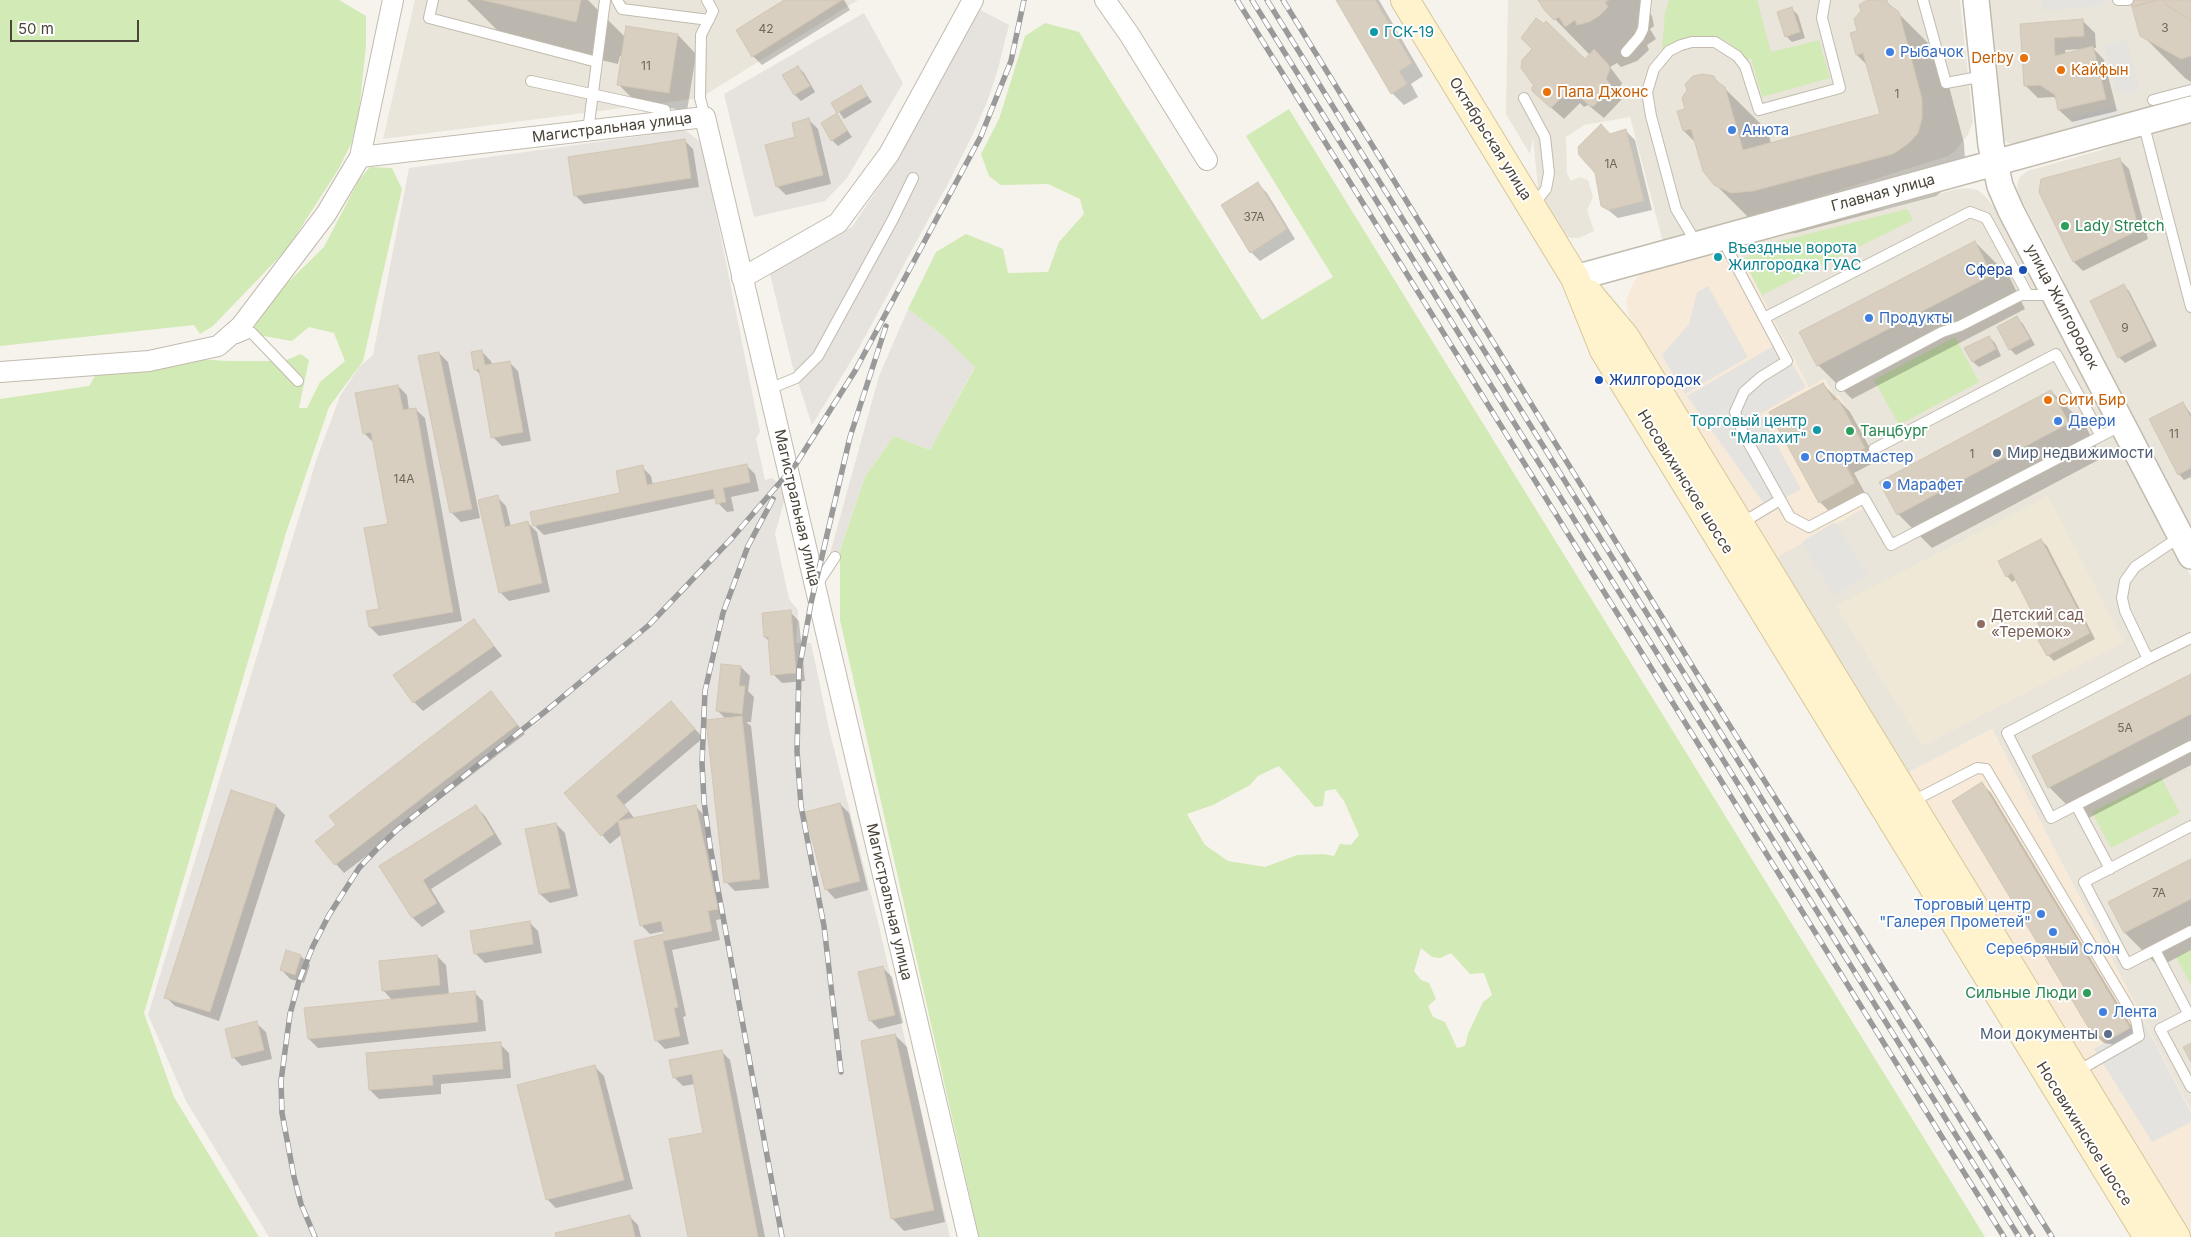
<!DOCTYPE html>
<meta charset="utf-8">
<style>
body{margin:0}
#map{position:relative;width:2191px;height:1237px;overflow:hidden;background:#f6f3ec;font-family:Inter,sans-serif}
canvas{display:block}
.scale{position:absolute;left:10px;top:20px;width:129px;height:22px;box-sizing:border-box;border:2px solid #4b4439;border-top:0;padding-left:6px;font-size:15px;line-height:18px;white-space:nowrap;color:#4b4439;-webkit-text-stroke:4px #fff;paint-order:stroke}
</style>
<div id="map">
<canvas width="2191" height="1237"></canvas>
<div class="scale">50 m</div>
</div>
<script>
const ctx = document.querySelector('canvas').getContext('2d');
ctx.lineJoin = 'round';
function fillPath(path, color) { ctx.fillStyle = color; ctx.fill(path, 'evenodd'); }
const shape = rows => new Path2D(rows.map(r => 'M' + r).join(''));
function trace(path, color, width, dash) { ctx.strokeStyle = color; ctx.lineWidth = width; ctx.lineCap = dash ? 'butt' : 'round'; ctx.setLineDash(dash || []); ctx.stroke(path); }
function write(font, color, halo, rows, align = 'center') {
  ctx.font = font + ' Inter,sans-serif'; ctx.lineWidth = 4; ctx.setLineDash([]); ctx.textBaseline = 'middle'; ctx.strokeStyle = halo; ctx.fillStyle = color; for (const [text, x, y, turn = 0] of rows) {
    ctx.save(); ctx.translate(x, y); ctx.rotate((+turn || 0) * Math.PI / 180); ctx.textAlign = isNaN(turn) ? turn : align; if (halo) ctx.strokeText(text, 0, 0); ctx.fillText(text, 0, 0); ctx.restore();
  }
}
fillPath(shape([
 [415,0,858,0,700,98,383,139],
 [1508,0,1960,0,1973,122,1968,135,1955,151,1948,156,1664,246,1630,117,1584,125,1566,137,1567,173,1571,181,1579,177,1588,180,1593,197,1587,210,1594,231,1579,238,1571,238,1562,235,1539,198,1533,138,1530,154,1506,114],
 [1985,0,2191,0,2191,99,2018,145,2008,143,2001,137],
 [2191,120,2191,538,2073,311,2061,274,2020,197,2017,187,2019,178,2027,171,2098,151,2131,138],
 [1968,188,1978,190,1987,198,1995,209,2115,429,2191,577,2191,1111,1992,729,1902,776,1774,559,1802,542,1846,461,1839,395,1835,398,1825,379,1809,388,1734,243,1851,211,1886,209,1957,189]
]), '#eae5da');
fillPath(shape([
 [1734,243,1809,388,1824,379,1834,398,1839,395,1869,449,1847,462,1870,505,1774,559,1629,316,1626,302,1631,287,1642,270],
 [1992,729,2191,1111,2191,1234,2175,1208,2150,1182,1902,776]
]), '#f7ead8');
fillPath(shape([
 [975,7,1009,25,998,69,987,102,973,134,952,176,856,353,812,425,792,364,769,270,852,227,896,161],
 [864,13,903,83,847,178,825,201,754,217,724,94],
 [685,130,702,143,760,432,756,438,765,480,772,478,787,491,775,534,789,599,798,610,796,643,811,643,830,733,879,926,950,1237,269,1237,186,1101,148,1015,316,461,340,396,359,367,373,355,409,168],
 [908,309,943,336,975,366,930,450,894,436,865,477,840,551,840,558,829,557,879,376]
]), '#e6e2dd');
fillPath(shape([
 [2048,496,2124,642,1923,746,1836,606]
]), '#efe8d6');
fillPath(shape([
 [0,0,339,0,366,16,366,45,359,112,351,144,338,170,287,249,213,326,200,334,194,325,0,346],
 [1669,0,1757,0,1771,52,1819,40,1830,78,1762,97,1751,58,1746,60,1741,53,1728,42,1715,36,1702,36,1678,40,1662,50,1665,13],
 [1045,23,1079,32,1262,320,1333,277,1246,136,1289,109,1985,1237,979,1237,840,620,840,551,865,477,894,436,930,450,975,367,943,336,908,309,936,252,966,234,1003,249,1008,273,1048,272,1059,242,1084,214,1080,199,1048,184,1001,185,989,176,981,154,999,119,1025,36],
 [1279,766,1315,807,1323,806,1325,791,1335,789,1344,801,1359,835,1351,845,1340,844,1334,856,1323,854,1297,855,1265,867,1228,861,1205,845,1187,814,1213,805,1250,785,1258,776],
 [1421,948,1432,957,1440,958,1451,953,1470,974,1484,973,1492,995,1483,1002,1468,1034,1465,1046,1457,1048,1445,1022,1433,1017,1428,1006,1436,999,1429,983,1421,980,1414,971],
 [370,167,392,168,402,189,363,361,329,407,286,533,144,1013,174,1097,259,1237,0,1237,0,399,89,386,96,374,198,359,227,361,284,361,301,354,309,360,299,408,307,408,320,382,345,361,334,333,309,327,292,341,252,334,264,306,324,247,359,180],
 [1907,209,1913,220,1762,295,1743,259,1780,241],
 [1955,337,1979,382,1899,425,1874,380],
 [2161,777,2180,813,2111,848,2092,812],
 [2191,950,2191,986,2176,957]
]), '#d2eab5');
fillPath(shape([
 [2041,0,2104,0,2106,5,2043,11],
 [2126,40,2140,90,2118,95,2104,46],
 [2116,106,2120,118,2070,131,2074,117],
 [1708,286,1748,357,1685,394,1662,355,1689,324,1697,292],
 [1780,342,1806,387,1760,414,1801,489,1767,508,1687,396],
 [1835,522,1867,575,1834,595,1802,542],
 [2143,1020,2191,1113,2191,1122,2152,1142,2094,1049]
]), '#e5e3e0');
fillPath(shape([
 [467,0,588,0,625,37,678,35,696,54,687,111,636,102,618,84,622,56,620,56,618,64,504,37],
 [786,0,844,0,850,10,762,65,753,56],
 [1338,0,1379,0,1423,76,1411,84,1418,97,1404,105,1392,93],
 [1540,0,1640,0,1652,16,1654,26,1650,29,1656,39,1647,45,1649,50,1637,61,1621,67,1617,63,1610,67,1622,83,1618,92,1623,98,1604,118,1588,105,1584,107,1580,103,1564,119,1546,103,1590,55,1546,10],
 [1871,0,1886,1,1941,56,1964,143,1965,161,1951,185,1936,196,1796,233,1775,235,1758,227,1715,184,1696,143,1684,131,1686,110,1713,77,1768,131,1771,144,1881,115,1868,66,1857,55,1859,32],
 [2191,0,2191,82,2185,78,2142,35],
 [1792,9,1798,15,1805,38,1792,42,1787,37,1779,13],
 [2082,20,2095,33,2096,48,2093,48,2104,60,2117,111,2072,122,2059,110,2057,99,2053,97,2038,98,2025,85,2021,25],
 [2082,49,2082,50,2066,54,2065,50],
 [798,67,804,73,815,92,801,101,795,95,784,76],
 [861,87,872,102,844,119,833,103],
 [837,115,852,137,838,146,832,140],
 [809,120,818,129,831,184,786,195,777,186,797,138],
 [1626,131,1635,140,1652,210,1618,218,1603,206,1609,135],
 [684,140,693,149,699,187,584,204,575,195],
 [2120,160,2129,169,2148,239,2083,271,2074,262,2040,192],
 [1258,184,1267,193,1295,239,1260,261,1251,252],
 [1975,242,2009,276,2025,309,1852,399,1818,365],
 [2123,285,2129,291,2157,346,2125,363,2119,357],
 [2017,318,2023,324,2035,345,2016,355,2010,349,1999,328],
 [1989,337,1995,343,2001,356,1979,367,1973,362],
 [482,352,491,361,492,365,509,362,518,371,531,441,502,446,493,437,481,375,475,369],
 [439,353,448,362,480,518,461,522,452,513],
 [1823,384,1850,412,1877,461,1854,473,1866,495,1832,514,1820,502],
 [398,386,407,395,409,410,415,409,425,418,462,621,379,636,370,627,381,610,389,525,373,442,364,433],
 [2051,391,2085,425,2102,458,1932,548,1898,514],
 [2183,403,2191,414,2191,477,2184,480,2179,474],
 [746,465,755,474,759,491,731,497,734,511,727,512,718,503,717,498,544,535,535,526,622,494,642,467,651,476,653,485],
 [497,497,506,506,511,527,528,523,537,532,550,592,509,601,500,592],
 [2041,540,2047,546,2095,639,2054,661,2048,655,2046,637,2017,579,2012,582,2007,576],
 [790,612,799,621,805,681,782,683,773,674,769,641,765,637],
 [474,620,502,656,423,711,414,702],
 [741,667,750,676,748,691,754,697,751,722,746,722,751,726,769,888,735,891,726,882,726,719,717,710],
 [2191,675,2191,765,2083,821,2049,787],
 [491,692,525,734,344,873,336,864,337,825],
 [680,712,703,738,624,805,635,819,695,806,704,815,726,918,716,920,720,940,672,950,686,1016,683,1017,689,1044,665,1049,656,1040,635,942,665,935,665,931,650,934,641,925,622,834,610,844,566,793],
 [1982,784,1991,793,2138,1037,2122,1046,2104,1043,2094,1034],
 [232,792,276,806,285,815,219,1021,175,1006,166,997],
 [840,804,849,813,868,890,835,899,826,889],
 [476,807,485,816,502,844,431,889,445,912,422,927,413,918,381,867],
 [556,824,565,833,578,896,550,903,540,894],
 [2191,861,2191,950,2159,967,2125,933,2110,903],
 [529,922,538,931,542,953,485,963,476,954],
 [301,956,310,965,304,983,290,979,281,969],
 [437,956,446,965,449,995,474,992,483,1001,486,1031,318,1048,309,1039,393,1001,383,990],
 [883,968,892,977,903,1023,879,1029,870,1020],
 [256,1023,266,1032,272,1059,242,1066,233,1057],
 [895,1035,907,1047,945,1222,904,1231,892,1218],
 [500,1044,509,1053,511,1078,441,1084,441,1094,379,1099,370,1090],
 [721,1051,730,1060,765,1237,689,1237,705,1134,695,1084,683,1086,674,1077],
 [595,1067,604,1076,633,1189,556,1208,547,1199],
 [629,1216,638,1225,641,1237,557,1237]
]), '#0003');
const building = shape([
 [483,0,581,0,576,22,483,0],
 [784,0,842,0,752,57,736,30,784,0],
 [1336,0,1375,0,1412,63,1399,71,1407,84,1391,94,1336,0],
 [1538,0,1609,0,1605,2,1608,7,1599,16,1589,22,1577,25,1575,20,1565,27,1559,17,1554,20,1545,11,1538,0],
 [1867,0,1887,0,1888,4,1899,12,1922,99,1922,118,1918,133,1909,143,1893,154,1753,191,1731,193,1714,185,1703,171,1691,129,1683,131,1677,111,1685,109,1682,98,1687,90,1685,84,1693,76,1703,74,1714,76,1716,81,1725,87,1743,150,1880,114,1863,53,1856,55,1850,33,1857,31,1854,19,1861,11,1859,5,1867,0],
 [2131,0,2157,0,2132,7,2131,0],
 [2157,0,2164,0,2166,5,2191,20,2191,56,2181,59,2140,36,2132,7,2157,0],
 [2164,0,2191,0,2191,20,2166,5,2164,0],
 [1792,7,1800,32,1785,37,1777,12,1792,7],
 [1536,18,1544,24,1546,21,1585,59,1594,49,1608,64,1610,69,1606,79,1611,85,1594,106,1590,106,1575,93,1571,95,1567,92,1551,108,1532,91,1532,87,1534,86,1521,68,1522,60,1532,49,1521,38,1536,18],
 [2083,19,2084,36,2054,38,2055,56,2093,46,2106,99,2058,110,2055,95,2040,85,2024,86,2020,24,2083,19],
 [626,26,678,34,669,93,617,85,626,26],
 [798,66,810,86,794,95,782,75,798,66],
 [861,85,867,96,837,113,831,103,861,85],
 [837,113,847,131,831,141,821,123,837,113],
 [809,118,823,175,776,187,765,145,795,137,792,123,809,118],
 [1601,124,1610,134,1626,129,1644,201,1608,210,1601,206,1595,173,1579,155,1578,147,1601,124],
 [685,139,691,178,574,196,568,157,685,139],
 [2120,158,2139,230,2073,262,2039,192,2041,179,2120,158],
 [1258,182,1287,229,1250,253,1221,205,1258,182],
 [1975,241,1992,275,1817,366,1799,332,1975,241],
 [2124,284,2152,340,2118,358,2090,301,2124,284],
 [2017,316,2030,339,2009,350,1997,327,2017,316],
 [1989,336,1996,349,1972,362,1964,348,1989,336],
 [482,350,485,365,510,361,523,432,491,438,479,369,474,370,471,352,482,350],
 [439,352,472,509,450,513,418,356,439,352],
 [1823,383,1834,401,1838,399,1865,448,1843,461,1855,483,1819,503,1769,412,1823,383],
 [398,385,403,410,416,408,453,612,369,627,366,611,379,609,364,528,388,524,371,432,363,434,355,393,398,385],
 [2051,390,2069,423,1897,515,1879,482,2051,390],
 [2183,402,2191,418,2191,468,2178,475,2149,419,2183,402],
 [747,464,750,482,723,488,726,502,716,504,713,489,533,526,530,512,620,493,616,471,643,465,647,485,747,464],
 [498,495,505,527,528,521,542,583,499,593,478,500,498,495],
 [2041,539,2090,633,2047,656,2038,640,2045,637,2012,573,2006,577,1998,561,2041,539],
 [791,610,796,673,771,675,768,637,764,637,762,613,791,610],
 [474,619,494,646,413,703,393,675,474,619],
 [721,664,741,666,739,686,745,686,742,714,716,711,721,664],
 [2191,674,2191,714,2048,788,2032,756,2191,674],
 [491,691,517,725,335,865,315,841,336,825,329,816,491,691],
 [671,701,695,729,616,796,629,811,601,836,564,793,671,701],
 [742,716,760,879,724,883,706,720,742,716],
 [1982,782,2130,1028,2112,1038,2093,1035,1952,801,1982,782],
 [231,790,276,805,210,1012,164,998,231,790],
 [840,803,860,881,825,890,805,812,840,803],
 [476,805,494,834,423,880,437,903,412,918,379,866,476,805],
 [696,805,718,909,708,911,712,931,663,941,678,1007,674,1008,680,1036,655,1041,634,941,664,934,661,921,640,926,618,821,696,805],
 [556,823,570,888,539,894,525,829,556,823],
 [2191,859,2191,899,2124,933,2108,902,2191,859],
 [530,921,533,944,474,954,470,931,530,921],
 [286,950,301,955,295,975,280,970,286,950],
 [437,955,440,985,382,991,379,961,437,955],
 [883,966,895,1015,869,1021,858,972,883,966],
 [475,991,478,1022,308,1039,304,1008,475,991],
 [257,1021,264,1050,232,1058,225,1029,257,1021],
 [895,1034,934,1210,891,1219,861,1041,895,1034],
 [501,1042,503,1069,432,1075,433,1085,369,1090,366,1053,501,1042],
 [2191,1043,2191,1062,2183,1047,2191,1043],
 [722,1050,758,1237,688,1237,669,1139,703,1133,692,1074,673,1078,669,1060,722,1050],
 [595,1065,624,1180,546,1200,517,1085,595,1065],
 [630,1215,635,1237,556,1237,555,1233,630,1215]
]);
fillPath(building, '#d8cfc1');
trace(building, '#d3c7b4', 1);
const service = shape([
 [433,0,429,18,597,62],
 [617,0,622,9,709,20],
 [1923,0,1946,83,1984,76],
 [2118,0,2128,0],
 [1626,52,1639,37,1643,29,1646,0],
 [531,81,665,110],
 [1524,98,1545,137,1549,173,1546,189,1539,198,1530,204],
 [2153,100,2191,90],
 [705,117,700,98,701,35,713,11,707,0],
 [2143,122,2191,307],
 [588,131,605,0],
 [1721,237,1787,361,1761,377,1744,392,1735,412,1743,433,1790,517,1809,527,1864,498,1891,545,2122,425],
 [1697,244,1676,209,1651,116,1647,92,1654,69,1669,51,1681,45,1692,42,1715,42,1737,56,1745,66,1759,110,1840,88,1822,18,1825,0],
 [1764,318,1970,212,1986,218,2028,295],
 [237,338,251,332,298,381],
 [1841,386,1942,332,1960,326,2021,295,2045,295,2052,291],
 [769,389,796,378,818,356,893,219,913,178],
 [1874,449,2056,354,2101,436],
 [1740,524,1780,500],
 [2181,536,2135,567,2125,581,2122,598,2125,611,2148,659,2191,638],
 [816,586,835,557],
 [2148,659,2007,733,2051,818,2191,746],
 [1911,802,1977,768,1986,769,2136,1020,2139,1036,2076,1072],
 [2076,805,2110,869],
 [2191,826,2084,882,2127,964,2191,931],
 [2155,950,2189,1015],
 [2191,1013,2160,1029,2191,1087]
]);
const minor = shape([
 [1105,0,1129,34,1207,160],
 [360,157,705,117,968,1237],
 [742,278,838,223,889,154,973,0],
 [0,372,149,361,218,346,241,326,326,214,360,157,393,0]
]);
const tertiary = shape([
 [1976,0,1991,145,2000,186,2011,211,2191,556],
 [1575,278,2191,109]
]);
const secondary = shape([
 [1405,0,1575,278,1604,350,2148,1237],
 [1589,294,1625,337,2176,1237]
]);
trace(service, '#c2bbae', 12);
trace(minor, '#c2bbae', 22);
trace(tertiary, '#c2bbae', 28);
trace(secondary, '#d6c79b', 30);
trace(service, '#fff', 10);
trace(minor, '#fff', 20);
trace(tertiary, '#fff', 25);
trace(secondary, '#fff3cd', 28);
const rail = shape([
 [1237,0,2004,1237],
 [1252,0,2019,1237],
 [1267,0,2033,1237],
 [1283,0,1699,677,2052,1237],
 [773,499,748,546,723,613,705,691,702,763,704,801,710,846,782,1237],
 [841,1072,824,926,801,806,797,751,799,670,811,603,850,437,886,326],
 [315,1237,301,1204,294,1177,282,1113,281,1081,290,1014,299,981,313,946,329,915,359,868,376,850,398,829,547,710,649,625,732,538,796,464,855,371,981,136,1011,61,1024,0]
]);
trace(rail, '#9a9a9a', 5.5);
trace(rail, '#fff', 4, [11]);
for (const [x, y, r, color] of [
 [1374,32,5,"#0f9aa8"],
 [1890,52,5,"#3f7fe0"],
 [2024,58,5,"#e8710a"],
 [2061,70,5,"#e8710a"],
 [1547,92,5,"#e8710a"],
 [1732,130,5,"#3f7fe0"],
 [2065,226,5,"#2e9e5b"],
 [1718,257,5,"#0f9aa8"],
 [2023,270,5,"#1a4fb4"],
 [1869,318,5,"#3f7fe0"],
 [1599,380,5,"#1a4fb4"],
 [2048,400,5,"#e8710a"],
 [2058,421,5,"#3f7fe0"],
 [1817,430,5,"#0f9aa8"],
 [1850,431,5,"#2e9e5b"],
 [1997,453,5,"#5c6f8a"],
 [1805,457,5,"#3f7fe0"],
 [1887,485,5,"#3f7fe0"],
 [1981,624,5,"#8d6e63"],
 [2041,914,5,"#3f7fe0"],
 [2053,932,5,"#3f7fe0"],
 [2087,993,5,"#2e9e5b"],
 [2103,1012,5,"#3f7fe0"],
 [2108,1034,5,"#5c6f8a"]
]) { const dot = new Path2D(); dot.arc(x, y, r, 0, 2 * Math.PI); ctx.fillStyle = color; ctx.fill(dot); trace(dot, '#fff', 2); }
write('12px', '#6e675b', null, [
 ["3",2165,28],
 ["42",766,29],
 ["11",646,66],
 ["1",1897,94],
 ["1А",1611,164],
 ["37А",1254,217],
 ["9",2125,328],
 ["11",2174,434],
 ["1",1972,454],
 ["14А",404,479],
 ["5А",2125,728],
 ["7А",2159,893]
]);
write('15px', '#0d838f', '#fff', [
 ["ГСК-19",1384,32],
 ["Въездные ворота",1728,248],
 ["Жилгородка ГУАС",1728,265],
 ["Торговый центр",1807,421,"right"],
 ["\"Малахит\"",1807,438,"right"]
], 'left');
write('15px', '#366cbe', '#fff', [
 ["Рыбачок",1900,52],
 ["Анюта",1742,130],
 ["Продукты",1879,318],
 ["Двери",2068,421],
 ["Спортмастер",1815,457],
 ["Марафет",1897,485],
 ["Торговый центр",2031,905,"right"],
 ["\"Галерея Прометей\"",2031,922,"right"],
 ["Серебряный Слон",2053,949,"center"],
 ["Лента",2113,1012]
], 'left');
write('15px', '#c56008', '#fff', [
 ["Derby",2014,58,"right"],
 ["Кайфын",2071,70],
 ["Папа Джонс",1557,92],
 ["Сити Бир",2058,400]
], 'left');
write('15px', '#4b4439', '#fff', [
 ["Магистральная улица",612,128,-7],
 ["Октябрьская улица",1490,139,58],
 ["Главная улица",1883,193,-15],
 ["улица Жилгородок",2062,307,62],
 ["Носовихинское шоссе",1685,482,58],
 ["Магистральная улица",797,508,77],
 ["Магистральная улица",889,902,77],
 ["Носовихинское шоссе",2084,1134,58]
]);
write('15px', '#27864d', '#fff', [
 ["Lady Stretch",2075,226],
 ["Танцбург",1860,431],
 ["Сильные Люди",2077,993,"right"]
], 'left');
write('15px', '#164399', '#fff', [
 ["Сфера",2013,270],
 ["Жилгородок",1609,380,"left"]
], 'right');
write('15px', '#4e5e75', '#fff', [
 ["Мир недвижимости",2007,453],
 ["Мои документы",2098,1034,"right"]
], 'left');
write('15px', '#785e54', '#fff', [
 ["Детский сад",1991,615],
 ["«Теремок»",1991,632]
], 'left');
</script>
